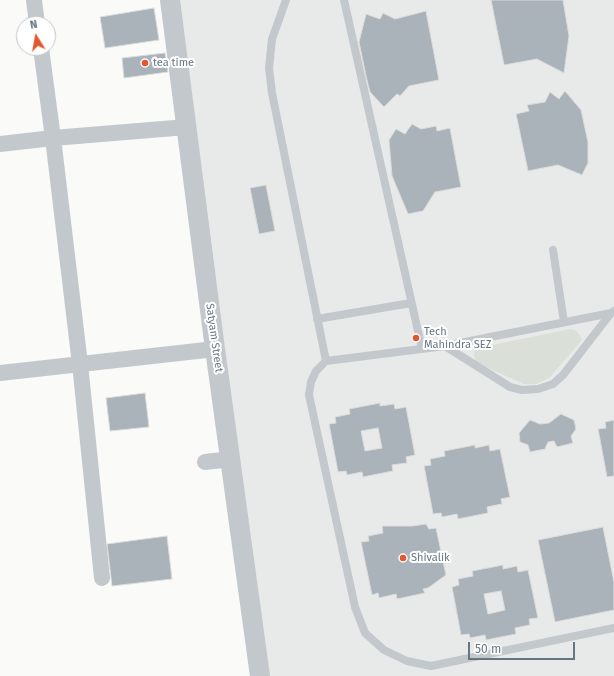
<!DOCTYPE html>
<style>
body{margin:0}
#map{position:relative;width:614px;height:676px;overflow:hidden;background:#fafaf8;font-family:"Fira Sans",sans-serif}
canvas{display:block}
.north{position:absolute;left:16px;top:16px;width:40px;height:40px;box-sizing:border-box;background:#fff;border:1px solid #c1c8cd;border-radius:50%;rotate:349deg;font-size:11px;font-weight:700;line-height:16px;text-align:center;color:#657683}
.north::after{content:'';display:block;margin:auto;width:14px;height:18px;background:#e4572e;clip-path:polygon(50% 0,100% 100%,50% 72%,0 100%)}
.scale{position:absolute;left:468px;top:642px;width:107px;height:18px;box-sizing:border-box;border:2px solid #657683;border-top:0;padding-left:5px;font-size:12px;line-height:14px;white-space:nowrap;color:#657683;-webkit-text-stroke:3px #fff;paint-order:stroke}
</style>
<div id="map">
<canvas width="614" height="676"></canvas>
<div class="north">N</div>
<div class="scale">50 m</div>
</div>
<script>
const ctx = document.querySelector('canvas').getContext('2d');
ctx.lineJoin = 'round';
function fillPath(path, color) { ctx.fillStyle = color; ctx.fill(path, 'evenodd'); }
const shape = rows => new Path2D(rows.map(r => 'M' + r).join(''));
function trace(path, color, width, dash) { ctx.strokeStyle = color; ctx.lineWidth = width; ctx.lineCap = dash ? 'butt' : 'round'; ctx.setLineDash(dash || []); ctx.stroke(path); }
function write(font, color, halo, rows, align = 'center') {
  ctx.font = font + ' "Fira Sans",sans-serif'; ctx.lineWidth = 4; ctx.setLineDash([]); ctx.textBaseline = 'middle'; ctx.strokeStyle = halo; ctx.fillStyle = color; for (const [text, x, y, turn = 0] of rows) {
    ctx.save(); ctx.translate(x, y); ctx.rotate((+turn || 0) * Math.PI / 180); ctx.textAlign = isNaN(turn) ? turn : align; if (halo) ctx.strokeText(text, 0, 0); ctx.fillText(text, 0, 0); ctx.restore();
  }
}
fillPath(shape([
 [176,0,614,0,614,676,262,676]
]), '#e8e9e9');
fillPath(shape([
 [570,329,575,330,579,334,582,340,549,378,536,384,524,384,475,362,474,352,478,348]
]), '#dadfd7');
const building = shape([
 [491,0,563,0,569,36,564,73,537,59,504,65,491,0],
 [154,8,159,40,105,48,100,17,154,8],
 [426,11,439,80,409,86,400,96,397,94,384,107,370,92,366,76,359,42,366,14,380,19,383,13,395,19,426,11],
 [165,53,168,72,124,78,122,58,165,53],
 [565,91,581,110,588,142,588,163,582,175,558,165,528,171,516,114,529,111,527,105,545,102,550,92,559,99,565,91],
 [412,124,421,129,436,126,437,131,450,128,461,187,435,192,423,211,408,214,392,176,389,140,396,129,405,134,412,124],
 [266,185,275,231,259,234,250,188,266,185],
 [145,393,149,427,110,431,106,398,145,393],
 [380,403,380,406,394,404,395,409,406,407,415,455,406,457,407,463,392,465,393,471,363,477,362,472,347,475,346,471,338,472,329,424,336,423,335,417,350,414,349,409,380,403],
 [378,428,382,448,365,451,361,431,378,428],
 [561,414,574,420,576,429,571,436,573,443,557,447,554,441,548,442,545,449,530,452,528,445,520,442,519,433,530,420,540,424,549,423,561,414],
 [614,420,614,476,607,477,598,429,606,428,605,422,614,420],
 [475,445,475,448,489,445,490,451,500,449,510,497,501,499,502,504,487,507,488,513,458,519,457,514,442,517,441,513,433,514,424,466,431,465,430,459,445,456,444,451,475,445],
 [426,524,429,529,436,528,446,575,428,588,423,589,425,593,397,599,396,594,379,598,378,593,372,595,361,542,369,541,368,536,383,533,382,526,412,526,426,524],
 [603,527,614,582,614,610,555,622,538,540,603,527],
 [167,536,172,579,112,586,107,544,167,536],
 [503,565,503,569,517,566,518,572,528,570,538,618,529,619,530,625,515,628,516,634,486,640,485,635,470,638,469,634,461,635,452,587,459,585,458,579,473,576,472,571,503,565],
 [501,591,505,610,488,614,484,594,501,591]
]);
fillPath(building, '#aab3b9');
trace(building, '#dcdcda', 1);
trace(shape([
 [286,0,272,39,269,68,272,93,326,361],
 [344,0,422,349],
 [553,250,564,322],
 [614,311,611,313,445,346,326,361,316,371,311,382,309,395,355,607,365,633,384,650,407,661,431,666,614,628],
 [317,319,411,303],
 [445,346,510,387,522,390,538,389,553,384,563,375,611,313]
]), '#c3c8cc', 8);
trace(shape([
 [34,0,37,24],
 [41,48,53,138,80,364,102,578],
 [0,144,53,138,187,127],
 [0,373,215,349],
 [205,462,231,459]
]), '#c3c8cc', 16);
trace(shape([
 [170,0,215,349,260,676]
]), '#c3c8cc', 20);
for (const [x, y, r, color] of [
 [145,63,4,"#e4572e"],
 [416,338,4,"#e4572e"],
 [403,558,4,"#e4572e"]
]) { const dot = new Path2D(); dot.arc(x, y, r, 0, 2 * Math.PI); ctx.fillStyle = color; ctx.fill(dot); trace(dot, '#fff', 1.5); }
write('11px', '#657683', '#fff', [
 ["tea time",153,63],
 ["Tech",424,332],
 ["Mahindra SEZ",424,345],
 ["Shivalik",411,558]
], 'left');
write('11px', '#657683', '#fff', [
 ["Satyam Street",214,338,82]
]);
</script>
